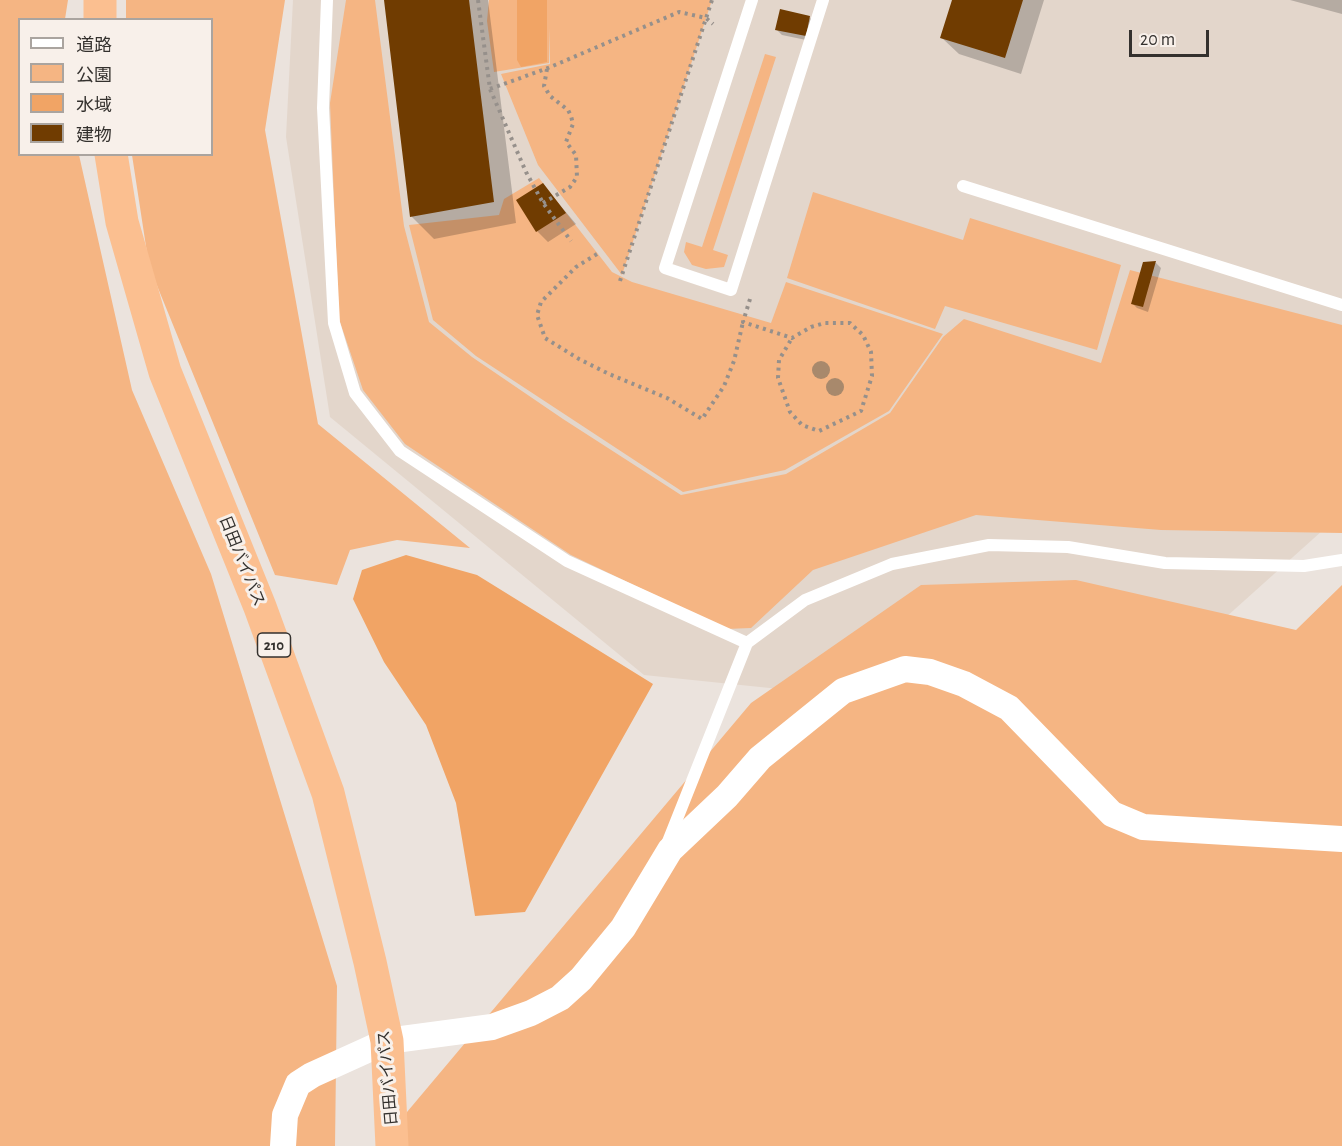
<!DOCTYPE html>
<meta charset="utf-8">
<style>
body{margin:0}
#map{position:relative;width:1342px;height:1146px;overflow:hidden;background:#ebe3dd;font-family:"Alegreya Sans","Noto Sans JP",sans-serif}
canvas{display:block}
.legend{position:absolute;left:18px;top:18px;width:195px;height:138px;box-sizing:border-box;background:#f8f0ea;border:2px solid #aaa49f;margin:0;padding:8px 10px;list-style:none;font-size:18px;color:#34312e}
.legend li{display:flex;align-items:center;gap:12px;height:30px}
.legend b{width:30px;border:2px solid #aaa49f}
.scale{position:absolute;left:1129px;top:30px;width:80px;height:27px;box-sizing:border-box;border:3px solid #34312e;border-top:0;padding-left:8px;font-size:18px;line-height:21px;white-space:nowrap;color:#34312e;-webkit-text-stroke:4px #f8f0ea;paint-order:stroke}
</style>
<div id="map">
<canvas width="1342" height="1146"></canvas>
<ul class="legend">
<li><b style="height:8px;background:#fff"></b>道路</li>
<li><b style="height:16px;background:#f5b583"></b>公園</li>
<li><b style="height:16px;background:#f1a465"></b>水域</li>
<li><b style="height:16px;background:#703c01"></b>建物</li>
</ul>
<div class="scale">20 m</div>
</div>
<script>
const ctx = document.querySelector('canvas').getContext('2d');
ctx.lineJoin = 'round';
function fillPath(path, color) { ctx.fillStyle = color; ctx.fill(path, 'evenodd'); }
const shape = rows => new Path2D(rows.map(r => 'M' + r).join(''));
function trace(path, color, width, dash) { ctx.strokeStyle = color; ctx.lineWidth = width; ctx.lineCap = dash ? 'butt' : 'round'; ctx.setLineDash(dash || []); ctx.stroke(path); }
function write(font, color, halo, rows, align = 'center') {
  ctx.font = font + ' "Alegreya Sans","Noto Sans JP",sans-serif'; ctx.lineWidth = 6; ctx.setLineDash([]); ctx.textBaseline = 'middle'; ctx.strokeStyle = halo; ctx.fillStyle = color; for (const [text, x, y, turn = 0] of rows) {
    ctx.save(); ctx.translate(x, y); ctx.rotate((+turn || 0) * Math.PI / 180); ctx.textAlign = isNaN(turn) ? turn : align; if (halo) ctx.strokeText(text, 0, 0); ctx.fillText(text, 0, 0); ctx.restore();
  }
}
fillPath(shape([
 [293,0,1342,0,1342,513,1108,723,644,675,330,417,286,137]
]), '#e3d6cb');
fillPath(shape([
 [0,0,68,0,65,19,20,20,20,154,79,155,132,390,211,574,337,986,335,1146,0,1146],
 [126,0,285,0,265,130,318,424,470,548,397,540,350,550,337,585,275,575,149,266,132,155,212,154,212,20,126,20],
 [346,0,375,0,404,226,429,322,472,357,563,419,681,495,786,474,890,413,943,337,964,319,1101,363,1130,270,1342,325,1342,533,1161,530,976,515,813,570,751,628,726,629,571,555,405,444,363,390,339,319,330,103],
 [489,0,712,0,622,275,538,165,501,74,550,64,550,28,549,63,494,72,487,21],
 [765,54,776,57,713,250,728,255,724,267,706,269,692,265,684,252,686,242,702,247],
 [539,178,612,272,632,282,771,323,786,282,943,334,889,411,785,470,683,492,476,356,433,320,409,225,499,215,504,199],
 [813,192,963,240,970,218,1121,265,1097,350,945,306,935,329,787,278],
 [1076,580,1296,630,1342,585,1342,1146,406,1146,407,1112,751,703,921,585]
]), '#f5b583');
fillPath(shape([
 [517,0,547,0,547,62,521,67,517,60],
 [406,555,477,575,653,684,525,912,475,916,456,803,426,725,384,662,353,599,362,570]
]), '#f1a465');
fillPath(shape([
 [385,0,488,0,516,223,434,239,412,217],
 [953,0,1044,0,1021,74,959,54,942,38],
 [1290,0,1342,0,1342,14],
 [809,17,815,23,811,41,782,35,777,30],
 [543,185,576,224,548,242,537,231],
 [1144,263,1156,263,1161,268,1148,312,1137,308,1132,303]
]), '#0003');
fillPath(shape([
 [384,0,469,0,494,202,410,217],
 [952,0,1023,0,1005,58,940,38],
 [780,9,810,16,806,36,775,30],
 [543,183,566,213,536,232,516,200],
 [1156,261,1143,307,1131,304,1143,262]
]), '#703c01');
trace(shape([
 [478,0,490,89,526,172,543,203,571,241],
 [490,89,548,68,679,12,706,18,713,24],
 [543,203,570,187,577,177,576,155,566,142,573,124,571,116,568,110,550,96,544,86,547,69],
 [597,254,576,267,541,302,537,315,545,338,579,359,609,374,667,398,702,419,724,386,734,361,743,322],
 [620,281,712,0],
 [750,299,743,322,792,338,811,327,825,323,850,323,863,335,871,352,872,376,861,411,819,431,802,425,790,412,778,378,779,360,792,338]
]), '#96908b', 4, [3, 4.5]);
trace(shape([
 [327,0,323,108,334,323,355,393,400,451,567,561,747,643,667,844],
 [752,0,665,268,731,290,823,0],
 [963,186,1342,305],
 [747,643,805,600,892,564,989,545,1068,547,1165,563,1304,566,1342,560]
]), '#fff', 12);
trace(shape([
 [283,1146,285,1115,298,1084,312,1075,387,1041,492,1027,531,1013,560,998,581,979,623,928,670,850,727,796,760,758,843,691,905,669,930,672,964,684,1009,708,1112,814,1143,827,1342,839]
]), '#fff', 26);
trace(shape([
 [100,20,100,0],
 [111,154,122,222,165,372,260,607,328,793,370,962,387,1041,392,1146]
]), '#fbbf90', 33);
ctx.fillStyle = '#a8896c';
for (const [x, y] of [
 [821,370],
 [835,387]
]) { ctx.beginPath(); ctx.arc(x, y, 9, 0, 2 * Math.PI); ctx.fill(); }
for (const [x, y, w] of [
 [274,645,33]
]) { const box = new Path2D(); box.roundRect(x - w / 2, y - 12, w, 24, 4.5); ctx.fillStyle = '#f8f0ea'; ctx.fill(box); trace(box, '#34312e', 1.5); }
write('bold 15px', '#34312e', null, [
 ["210",274,645]
]);
write('16px', '#34312e', '#f8f0ea', [
 ["日田バイパス",242,561,68],
 ["日田バイパス",388,1078,-95]
]);
</script>
